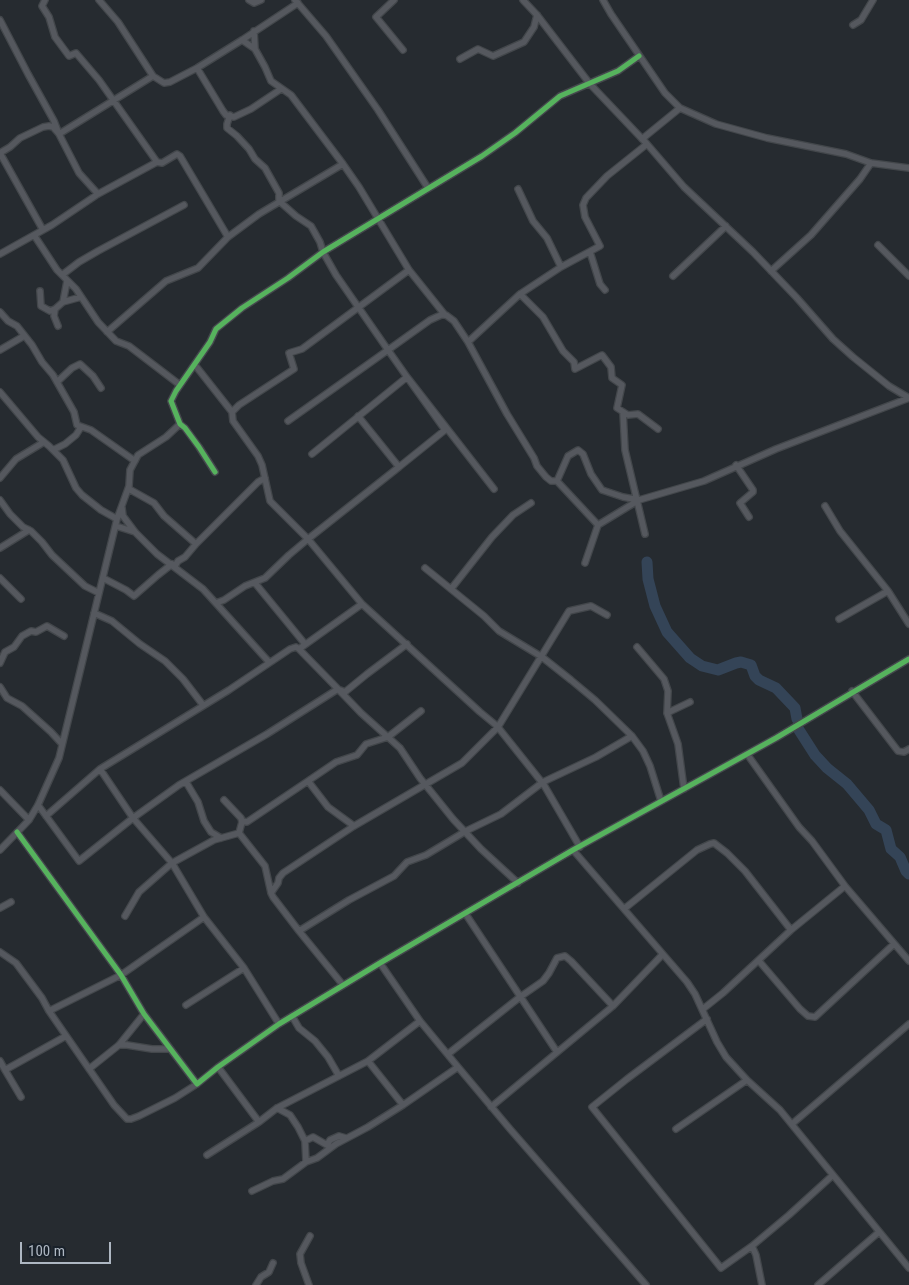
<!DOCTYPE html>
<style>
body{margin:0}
#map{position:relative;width:909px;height:1285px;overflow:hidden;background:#262b30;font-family:"Roboto Condensed",sans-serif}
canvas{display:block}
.scale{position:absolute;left:20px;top:1242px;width:91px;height:22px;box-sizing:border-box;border:2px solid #aeb7c2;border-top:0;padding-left:6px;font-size:15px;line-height:18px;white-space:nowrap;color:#aeb7c2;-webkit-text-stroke:4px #19212a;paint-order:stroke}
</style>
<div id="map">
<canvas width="909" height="1285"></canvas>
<div class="scale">100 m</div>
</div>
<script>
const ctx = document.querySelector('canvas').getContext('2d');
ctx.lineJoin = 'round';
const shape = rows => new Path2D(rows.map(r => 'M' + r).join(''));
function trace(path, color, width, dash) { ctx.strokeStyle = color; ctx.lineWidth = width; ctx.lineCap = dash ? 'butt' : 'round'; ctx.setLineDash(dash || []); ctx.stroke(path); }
trace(shape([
 [647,562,648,579,655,606,667,632,690,658,702,666,718,670,736,663,741,662,751,665,755,676,759,680,776,688,795,708,797,719],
 [799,730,815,755,827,768,847,784,869,810,876,824,886,830,891,849,900,857,906,871,909,874]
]), '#344457', 11);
const minor = shape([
 [45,0,42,6,49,17,55,37,69,56,76,53,99,80,157,162,162,163,177,154,180,156,228,237],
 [99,0,118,22,153,76,164,83,170,82,197,68,242,40,298,3],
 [249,0,254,3,261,0],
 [295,0,326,36,378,110,428,188],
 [394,0,376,17,403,50],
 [523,0,537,15,590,84,647,144,684,187,753,252,797,298,833,339,853,357,889,386,909,398],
 [603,0,611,14,665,93,680,108,716,124,767,138,846,154,871,163,909,168],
 [0,20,28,74,54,121,59,134,79,173,98,194],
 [853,25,861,20,873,0],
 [254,31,255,49],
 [242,40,255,49,265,67,271,81,291,95,343,164,359,187,409,270,445,315],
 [460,59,478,49,493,56,524,42,534,27,537,15],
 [197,68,223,111,226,115,234,117,251,109,281,89],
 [230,115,227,124,227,128,237,136,249,149,255,159,265,168,279,193,279,201,296,216,311,226,320,242,323,252,336,275,388,350,288,421],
 [642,139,680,108],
 [0,153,10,147,20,138,43,127,49,126,53,127,59,134,153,76],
 [0,153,43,230],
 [518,189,533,221,547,238,561,267],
 [34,235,57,270,76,289,98,322,116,341,129,346,180,385],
 [878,245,909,276],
 [590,252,600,284,605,290],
 [0,254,52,225,98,194,157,162],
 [771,271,811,235,860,179,871,163],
 [62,275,79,262,98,251,184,205],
 [673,276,726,226],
 [67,281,63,302,81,297],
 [40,291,41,306,50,311,55,309],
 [520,294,543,317,563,351,574,362,575,369,602,355,611,367,612,378,622,385,617,408,628,415,638,414,658,429],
 [0,312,8,321,17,326,32,345,42,362,53,375,74,412,77,425,91,430,135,461],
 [58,326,54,316,55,309,63,302],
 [107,332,166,281,198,268,228,237,259,214,343,164],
 [468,342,507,414,534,458,537,466,546,477,551,481,557,481,598,525,639,500],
 [0,350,24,336],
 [195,365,232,412],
 [57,382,72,368,80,364,93,376,101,388],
 [0,392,38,437,49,446,63,460,76,488,82,495,101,510,117,519],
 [623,412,625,450,645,534],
 [53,450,65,444,76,435,81,427],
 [312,454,407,377,388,350,430,320,441,315,446,315,454,321,468,342,520,294,561,267,600,246,585,217,583,205,586,198,607,176,647,144],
 [736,465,753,490,753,492,740,503,749,517],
 [399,467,445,430,407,377,494,489],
 [215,472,199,447,185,428,180,424,171,401,176,391,210,342,216,329,242,308,288,278,323,252,482,156,515,133,560,96,618,71,639,56],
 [0,478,16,459,44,442],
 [557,481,568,456,578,450,583,454,591,474,602,490,623,497,639,500,704,481,776,449,909,398],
 [129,489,154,503,164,516,196,544,258,482,265,478],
 [0,500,10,514,23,527,31,531,42,542,52,555,85,586,99,593],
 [825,506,840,531,888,591,909,624],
 [122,508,123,516,135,532,157,554,203,589,269,662],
 [116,526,135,532],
 [0,548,29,530],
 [585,563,598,525],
 [175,566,178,561,185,557,196,544],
 [425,568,484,616,499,631,542,657,571,680,595,700,632,736,643,751,650,766,661,801],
 [0,578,21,599],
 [103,578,126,590,134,596,158,575,172,564],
 [255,583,305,644],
 [451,589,492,537,513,515,531,503],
 [216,603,224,600,245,586,265,578,289,555,308,539,270,501,262,465,258,456,233,421,232,412,239,405,294,369,289,353,302,349,409,270],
 [362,604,480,712,497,726,544,785,580,847],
 [94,613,112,621,140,644,165,661,183,679,203,705],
 [839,619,888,591],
 [637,647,664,679,668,691,667,713],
 [0,663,5,652,14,647,22,636,31,631,36,632,47,626,64,636],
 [0,687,7,698,22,706,51,732,62,744],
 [338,689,361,713,400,748,420,778,453,819,481,849,518,883],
 [340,690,345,692,367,674,407,644],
 [852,691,898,751,904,752,909,749],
 [747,754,799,827,812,841,845,886,909,961],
 [100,769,133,818,179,785,267,734,338,689,299,649],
 [308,781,336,762,357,755,366,744,388,737,421,711],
 [186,782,198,802,204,821,211,832,221,838],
 [684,789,678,744,667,713,690,702],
 [0,790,29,820],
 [224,800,241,818,242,822,239,833],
 [38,805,79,861,133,818,172,863,204,917,244,968,279,1024],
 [46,816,100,769,229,690,290,649,296,647,299,649,362,604,308,539,399,467,358,416],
 [242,821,247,822,308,781,328,807,354,826],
 [17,832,121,975,144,1014,197,1084,218,1067,279,1024,380,963,573,850,776,738,909,659],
 [0,850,29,820,38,805,59,758,117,519,129,486,130,470,138,455,166,437,180,424],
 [573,850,687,982,695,994,717,1042,726,1057,747,1080,780,1110,909,1268],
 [0,908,11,902],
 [624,909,697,850,710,844,714,843,727,853,745,871,791,930],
 [465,913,557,1052],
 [125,916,139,892,172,863,214,840,239,833,265,866,271,893],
 [299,931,349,900,394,876,407,862,426,855,466,831,501,814,543,782,596,757,632,736],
 [0,952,16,963,42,998,49,1011,114,1105,127,1119,131,1119,139,1116,175,1098,197,1084],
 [759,961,800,1009,808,1016,815,1017,894,944],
 [380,963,420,1021,458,1067,510,1129,646,1285],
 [343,985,299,931,273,897,271,893,278,883,279,878,283,873,354,826,462,763,498,727,569,611,591,606,607,615],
 [186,1005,244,968],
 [703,1009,723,993,791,930,845,886],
 [49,1011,121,975,204,917],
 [292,1016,299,1028,315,1041,328,1057,339,1076],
 [707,1019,627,1079,592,1107,721,1268,752,1246,756,1255,762,1285],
 [119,1045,127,1045,152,1049,169,1049],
 [448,1054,520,997,543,981,549,973,557,958,565,956,571,961,613,1006],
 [0,1061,5,1070,66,1036],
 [368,1061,403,1105],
 [218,1067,259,1122,277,1108,368,1061,420,1021],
 [89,1069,119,1045,144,1014],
 [5,1070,21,1097],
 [491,1107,613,1006,662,955],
 [792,1124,909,1024],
 [676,1129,747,1080],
 [305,1141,313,1137,327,1145,330,1140,339,1136,346,1138],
 [207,1155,259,1122],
 [306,1162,317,1158,336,1144,368,1127,403,1105,458,1067],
 [252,1191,273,1181,283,1179,306,1162,305,1141,298,1127,290,1115,277,1108],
 [752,1246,789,1215,833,1175],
 [256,1285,261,1277,269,1272,273,1263],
 [309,1285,301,1263,300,1254,310,1236],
 [818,1285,879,1232]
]);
trace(minor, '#43474b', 8);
trace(minor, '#55585e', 5.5);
trace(shape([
 [215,472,199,447,185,428,180,424,171,401,176,391,210,342,216,329,242,308,288,278,323,252,482,156,515,133,560,96,618,71,639,56],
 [17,832,121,975,144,1014,197,1084,218,1067,279,1024,380,963,573,850,776,738,909,659]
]), '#56b35d', 5);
</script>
